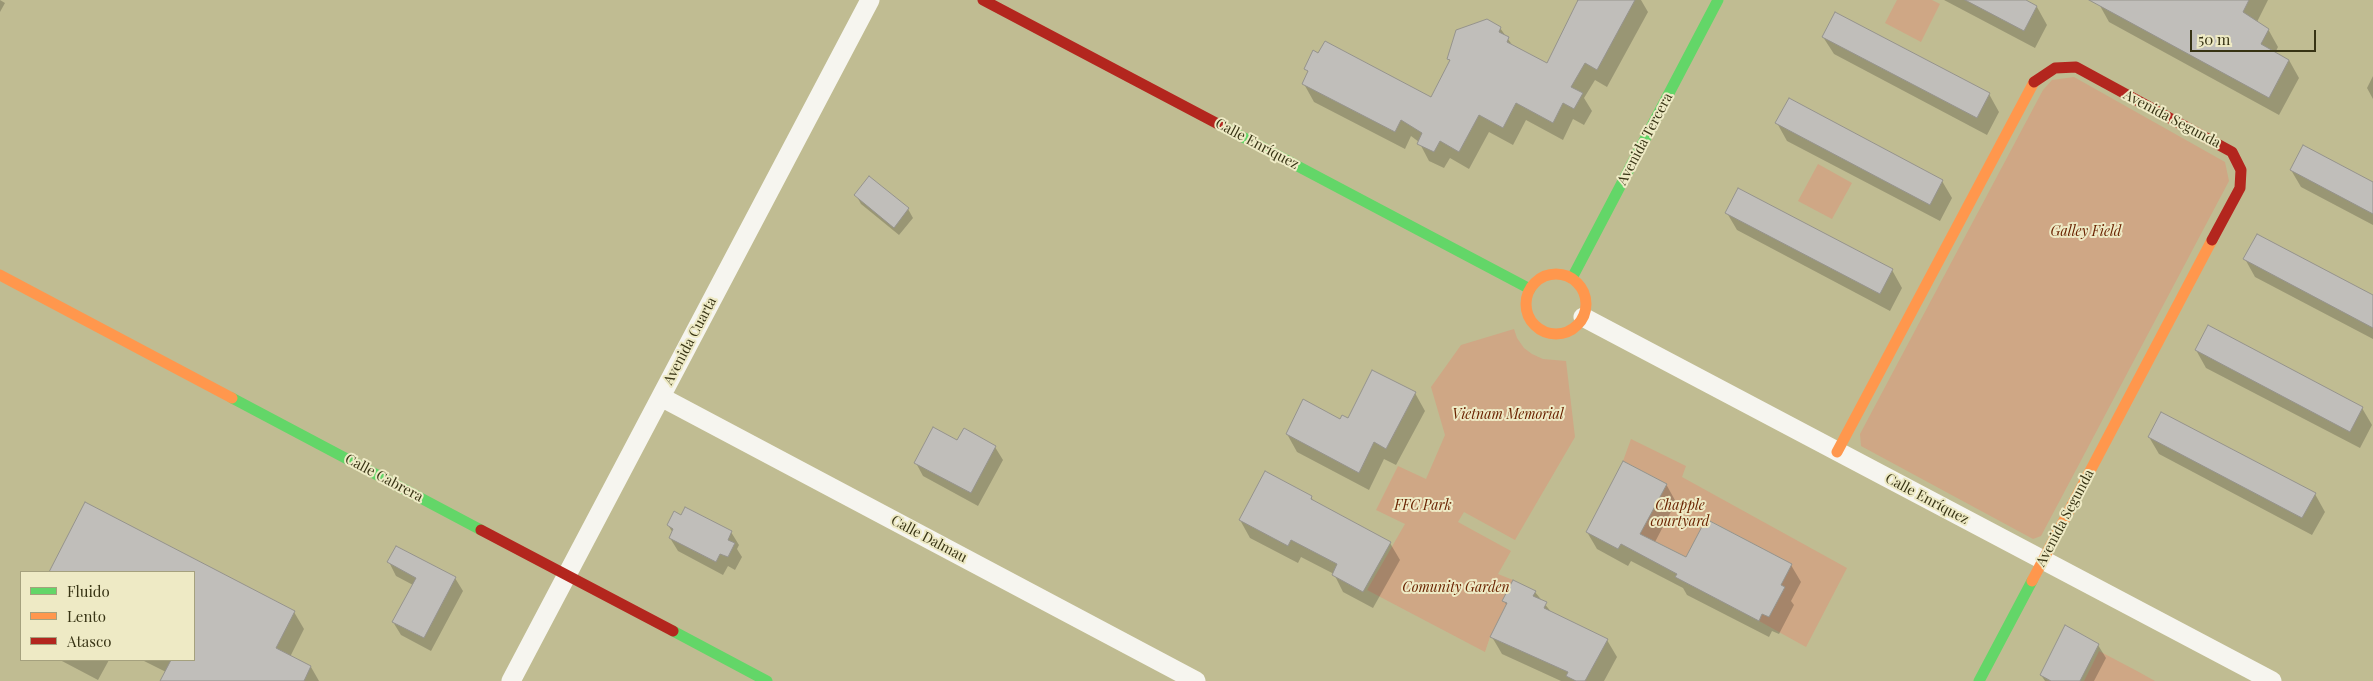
<!DOCTYPE html>
<meta charset="utf-8">
<style>
body{margin:0}
#map{position:relative;width:2373px;height:681px;overflow:hidden;background:#c0bc92;font-family:"Playfair Display",serif}
canvas{display:block}
.legend{position:absolute;left:20px;top:571px;width:175px;height:90px;box-sizing:border-box;background:#eeeac5;border:1px solid #a5a17e;margin:0;padding:6px 9px;list-style:none;font-size:15px;color:#373314}
.legend li{display:flex;align-items:center;gap:10px;height:25px}
.legend b{width:25px;border:1px solid #a5a17e}
.scale{position:absolute;left:2190px;top:30px;width:126px;height:22px;box-sizing:border-box;border:2px solid #373314;border-top:0;padding-left:6px;font-size:15px;line-height:18px;white-space:nowrap;color:#373314;-webkit-text-stroke:4px #eeeac5;paint-order:stroke}
</style>
<div id="map">
<canvas width="2373" height="681"></canvas>
<ul class="legend">
<li><b style="height:6px;background:#63d668"></b>Fluido</li>
<li><b style="height:6px;background:#ff974d"></b>Lento</li>
<li><b style="height:6px;background:#b3261e"></b>Atasco</li>
</ul>
<div class="scale">50 m</div>
</div>
<script>
const ctx = document.querySelector('canvas').getContext('2d');
ctx.lineJoin = 'round';
function fillPath(path, color) { ctx.fillStyle = color; ctx.fill(path, 'evenodd'); }
const shape = rows => new Path2D(rows.map(r => 'M' + r).join(''));
function trace(path, color, width, dash) { ctx.strokeStyle = color; ctx.lineWidth = width; ctx.lineCap = dash ? 'butt' : 'round'; ctx.setLineDash(dash || []); ctx.stroke(path); }
function write(font, color, halo, rows, align = 'center') {
  ctx.font = font + ' "Playfair Display",serif'; ctx.lineWidth = 4; ctx.setLineDash([]); ctx.textBaseline = 'middle'; ctx.strokeStyle = halo; ctx.fillStyle = color; for (const [text, x, y, turn = 0] of rows) {
    ctx.save(); ctx.translate(x, y); ctx.rotate((+turn || 0) * Math.PI / 180); ctx.textAlign = isNaN(turn) ? turn : align; if (halo) ctx.strokeText(text, 0, 0); ctx.fillText(text, 0, 0); ctx.restore();
  }
}
fillPath(shape([
 [1897,0,1932,0,1940,4,1921,42,1885,23],
 [2074,77,2225,162,2229,181,2041,536,2033,539,1861,446,1860,434,2043,90,2052,80],
 [1818,164,1852,183,1832,219,1798,201],
 [1514,329,1517,338,1524,348,1532,354,1543,359,1566,361,1575,437,1515,540,1464,512,1458,522,1511,551,1498,574,1513,580,1502,601,1515,607,1490,637,1485,652,1367,590,1405,524,1376,510,1398,466,1426,479,1445,435,1431,387,1461,345],
 [1631,439,1686,466,1682,477,1847,568,1806,647,1759,621,1762,614,1769,617,1784,587,1781,585,1791,564,1707,519,1686,557,1640,534,1667,484,1623,461],
 [2099,651,2137,671,2155,681,2084,681]
]), '#cfa785');
fillPath(shape([
 [0,0,5,3,0,12],
 [1577,0,1641,0,1648,12,1607,87,1595,80,1584,98,1592,111,1584,125,1573,119,1563,140,1526,120,1513,145,1489,132,1469,169,1450,158,1444,168,1429,161,1419,142,1411,136,1405,149,1314,102,1304,84,1308,73,1306,68,1431,99,1450,62,1448,58,1500,28,1513,46,1548,64,1577,5],
 [1944,0,2023,0,2037,7,2047,25,2035,48],
 [2101,0,2268,0,2257,22,2268,29,2278,47,2275,53,2289,60,2299,78,2279,115,2109,22,2099,4],
 [1823,37,1989,94,1999,112,1987,135,1834,54],
 [2373,76,2373,99,2367,88],
 [1777,123,1942,181,1952,198,1940,221,1787,141],
 [2291,170,2373,184,2373,225,2301,187],
 [869,178,908,209,913,218,899,235,861,204,856,195],
 [1727,213,1892,270,1902,288,1890,311,1737,230],
 [2245,259,2373,297,2373,339,2255,277],
 [2196,350,2362,408,2372,425,2360,448,2206,368],
 [1415,393,1425,411,1396,465,1384,459,1369,490,1297,452,1287,434,1348,419],
 [2149,437,2315,494,2325,512,2312,535,2159,454],
 [957,442,995,447,1003,460,978,506,923,476,916,463],
 [1666,484,1676,502,1655,542,1687,559,1791,565,1801,582,1791,601,1794,605,1779,634,1772,631,1769,637,1687,595,1683,588,1631,561,1628,566,1597,549,1587,532],
 [1311,497,1315,503,1390,543,1400,560,1373,608,1343,592,1334,574,1301,557,1298,563,1250,538,1240,520],
 [86,504,294,612,304,629,290,657,311,667,319,681,161,681,166,672,142,660,194,660,194,572,51,572],
 [682,517,731,532,739,545,737,549,742,557,735,570,728,566,723,575,678,551,670,538,673,533,668,525],
 [389,562,455,578,463,591,431,651,401,635,393,622,413,585,396,576],
 [1535,592,1552,613,1607,640,1617,657,1604,681,1561,681,1502,654,1492,637,1507,606,1504,601],
 [2098,645,2106,658,2094,681,2045,681,2041,675],
 [60,660,109,660,98,680]
]), '#0003');
const building = shape([
 [1578,0,1635,0,1597,70,1585,63,1571,87,1583,93,1574,109,1563,103,1553,123,1516,103,1503,128,1479,115,1459,152,1440,141,1434,152,1417,144,1422,133,1401,120,1395,132,1302,84,1308,71,1304,69,1313,50,1318,53,1325,41,1431,97,1450,60,1447,59,1456,30,1487,19,1501,27,1499,32,1509,37,1507,42,1547,63,1578,0],
 [1965,0,2026,0,2037,6,2024,31,1965,0],
 [2089,0,2249,0,2243,12,2269,29,2261,44,2289,60,2269,98,2089,0],
 [1835,12,1990,93,1977,118,1822,37,1835,12],
 [1789,98,1943,180,1930,205,1775,123,1789,98],
 [2303,145,2373,182,2373,214,2290,170,2303,145],
 [869,176,909,208,894,228,854,195,869,176],
 [1738,188,1893,269,1880,294,1725,213,1738,188],
 [2257,234,2373,295,2373,328,2243,259,2257,234],
 [2208,325,2363,407,2350,432,2195,350,2208,325],
 [1372,370,1416,392,1386,449,1374,442,1359,473,1286,434,1303,399,1340,419,1342,415,1348,418,1372,370],
 [2161,412,2316,493,2302,518,2148,437,2161,412],
 [933,427,957,440,964,428,996,446,971,493,914,463,933,427],
 [1623,461,1667,484,1640,534,1686,557,1706,519,1792,564,1781,585,1785,587,1769,617,1762,614,1759,621,1675,577,1677,574,1621,544,1618,549,1586,532,1623,461],
 [1265,471,1312,496,1311,499,1391,542,1363,592,1332,575,1337,564,1291,540,1288,546,1239,520,1265,471],
 [85,502,295,611,276,648,311,666,304,681,160,681,171,660,194,660,194,572,49,572,85,502],
 [685,507,732,531,728,540,735,543,728,557,720,554,716,562,669,538,673,529,667,525,674,511,681,515,685,507],
 [396,546,456,577,424,638,392,622,416,578,387,562,396,546],
 [1513,580,1536,591,1533,596,1547,602,1544,608,1608,639,1585,681,1576,681,1566,676,1568,672,1490,637,1507,603,1502,601,1513,580],
 [2065,625,2099,644,2080,681,2051,681,2040,675,2065,625]
]);
fillPath(building, '#c0beba');
trace(building, '#95938c', 1);
trace(shape([
 [1583,317,2272,681],
 [661,397,1196,681],
 [511,681,870,0]
]), '#f6f5ef', 19);
trace(shape([
 [1218,124,1530,289],
 [1572,278,1718,0],
 [232,398,481,530],
 [673,631,767,681],
 [1979,681,2032,581]
]), '#63d668', 11);
trace(shape([
 '1526 304a30 30 0 1 1 60 0a30 30 0 1 1-60 0Z',
 [0,275,232,398],
 [1837,452,2034,82],
 [2032,581,2212,240]
]), '#ff974d', 11);
trace(shape([
 [983,0,1218,124],
 [2034,82,2055,68,2076,67,2232,152,2241,170,2240,188,2212,240],
 [481,530,673,631]
]), '#b3261e', 11);
write('14px', '#373314', '#eeeac5', [
 ["Avenida Segunda",2172,119,28],
 ["Avenida Tercera",1645,139,-62],
 ["Calle Enríquez",1257,144,28],
 ["Avenida Cuarta",690,341,-62],
 ["Calle Cabrera",384,478,28],
 ["Calle Enríquez",1927,499,28],
 ["Avenida Segunda",2065,518,-62],
 ["Calle Dalmau",929,539,28]
]);
write('italic 14px', '#6a2300', '#eeeac5', [
 ["Galley Field",2086,232],
 ["Vietnam Memorial",1508,415],
 ["FFC Park",1423,506],
 ["Chapple",1680,506],
 ["courtyard",1680,522],
 ["Comunity Garden",1456,588]
]);
</script>
